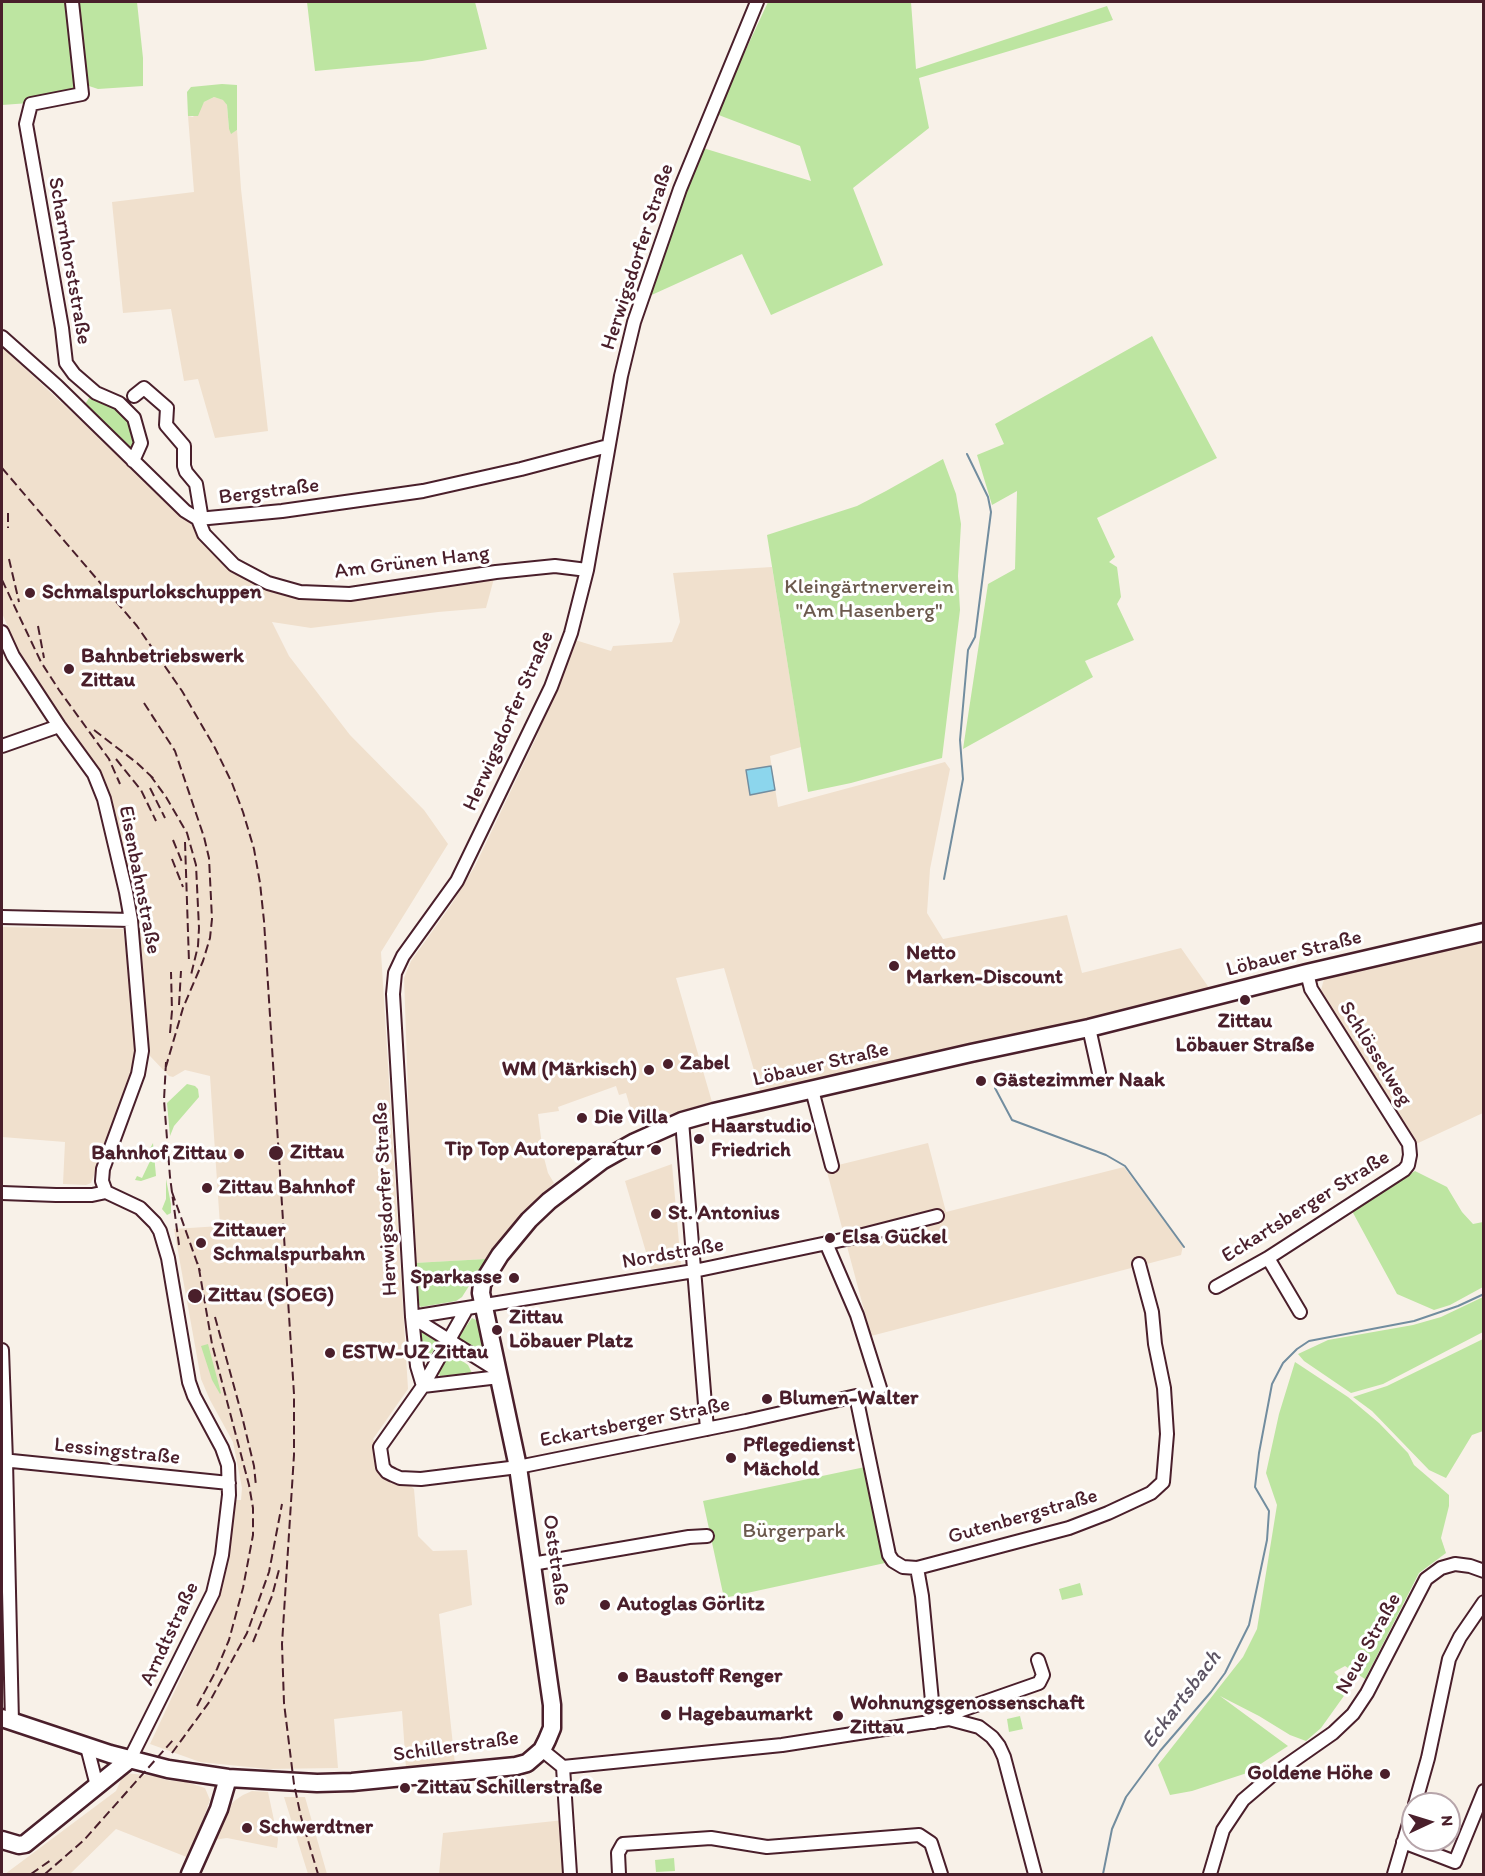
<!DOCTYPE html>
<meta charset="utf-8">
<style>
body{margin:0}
#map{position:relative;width:1485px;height:1876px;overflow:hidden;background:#f8f1e8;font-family:Itim,sans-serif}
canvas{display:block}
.frame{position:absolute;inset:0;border:3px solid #4a1f2b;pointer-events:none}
.north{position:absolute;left:1401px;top:1792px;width:60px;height:60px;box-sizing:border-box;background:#fff;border:2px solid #b7a5aa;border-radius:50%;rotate:86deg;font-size:16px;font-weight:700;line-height:24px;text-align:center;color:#4a1f2b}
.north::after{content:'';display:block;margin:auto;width:21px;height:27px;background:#4a1f2b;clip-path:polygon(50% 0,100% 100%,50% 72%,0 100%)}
</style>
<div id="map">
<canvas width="1485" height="1876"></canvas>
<div class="frame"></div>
<div class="north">N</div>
</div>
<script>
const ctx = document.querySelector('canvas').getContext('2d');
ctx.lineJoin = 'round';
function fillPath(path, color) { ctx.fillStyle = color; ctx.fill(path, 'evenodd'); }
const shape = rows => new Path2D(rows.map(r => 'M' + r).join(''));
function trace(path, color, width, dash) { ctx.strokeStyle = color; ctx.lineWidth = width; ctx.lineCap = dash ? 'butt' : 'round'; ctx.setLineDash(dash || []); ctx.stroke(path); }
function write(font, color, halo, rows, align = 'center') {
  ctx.font = font + ' Itim,sans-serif'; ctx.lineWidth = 6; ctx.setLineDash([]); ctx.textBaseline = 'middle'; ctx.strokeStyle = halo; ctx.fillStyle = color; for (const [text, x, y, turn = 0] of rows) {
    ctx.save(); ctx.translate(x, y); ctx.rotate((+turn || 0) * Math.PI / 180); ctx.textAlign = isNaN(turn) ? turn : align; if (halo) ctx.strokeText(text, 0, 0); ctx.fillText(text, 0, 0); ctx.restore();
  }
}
fillPath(shape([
 [214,97,224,100,227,105,229,129,232,133,237,130,241,189,268,431,215,438,198,379,184,381,171,309,123,313,112,202,194,192,188,116,193,117,204,102],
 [2,347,186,519,229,567,298,595,496,571,486,608,438,612,311,628,272,622,289,656,350,735,424,810,448,844,381,952,408,1389,373,1439,393,1469,414,1489,418,1536,433,1551,467,1550,472,1605,439,1614,455,1764,406,1768,402,1711,334,1719,338,1768,268,1769,200,1762,150,1744,215,1605,228,1564,235,1500,241,1500,242,1488,233,1442,210,1400,201,1379,174,1229,220,1226,210,1076,185,1070,173,1077,169,1076,150,1056,136,905,106,787,91,757,56,708,16,646,2,613],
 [772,567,801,747,770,756,778,807,945,762,950,769,930,869,927,913,943,939,1067,915,1082,973,1181,948,1212,992,830,1077,761,1094,724,968,676,978,712,1102,635,1124,626,1093,619,1095,616,1086,558,1107,559,1111,538,1114,543,1154,548,1173,554,1183,525,1210,486,1259,414,1263,404,978,411,961,451,905,475,866,536,738,575,640,611,651,613,646,672,642,680,622,673,573],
 [2,927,123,929,138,1042,137,1061,91,1183,86,1185,63,1184,65,1142,2,1137],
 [1481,942,1484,954,1483,1113,1416,1144,1320,994,1324,979],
 [928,1143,946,1212,1124,1167,1183,1246,1181,1255,871,1336,826,1168],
 [672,1164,681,1265,651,1269,625,1181],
 [124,1773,156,1776,166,1780,186,1782,205,1788,210,1800,189,1858,116,1829,70,1874,5,1874,116,1791],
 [252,1791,268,1792,278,1839,277,1848,227,1838,213,1840,226,1811,234,1801,243,1795],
 [284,1797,305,1797,327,1874,308,1874],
 [564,1820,566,1874,439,1874,443,1833]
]), '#f0e0cd');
fillPath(shape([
 [2,2,71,2,81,93,29,103,2,105],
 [78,2,137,2,143,58,143,86,98,89,89,86,86,81],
 [307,2,475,2,487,49,422,61,315,71],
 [768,2,911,2,916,69,1107,6,1113,20,919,78,929,128,853,188,883,265,771,315,742,254,645,298,703,148,811,181,800,146,716,114],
 [222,84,237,85,237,130,231,134,229,129,227,105,223,100,214,97,204,102,198,116,188,116,187,92,191,87],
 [1152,336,1217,458,1097,518,1115,557,1109,562,1117,567,1121,597,1117,604,1134,640,1085,661,1093,677,963,749,988,584,1015,569,1017,491,992,505,977,455,1004,444,995,424],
 [92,393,127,414,136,438,133,448,127,448,84,406],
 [943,459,956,494,961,524,958,576,960,610,942,758,851,783,808,792,767,535,857,506,886,491],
 [187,1084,195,1086,198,1089,199,1097,174,1126,170,1136,167,1103],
 [153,1143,156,1176,141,1181,135,1180,137,1176,142,1178,152,1157,147,1154],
 [1415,1171,1447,1187,1462,1212,1473,1224,1483,1222,1483,1287,1450,1305,1434,1310,1397,1294,1352,1211],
 [166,1179,171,1204,171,1213,167,1215,162,1209,166,1199],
 [486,1259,462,1297,456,1301,421,1307,416,1302,414,1263],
 [1483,1297,1483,1332,1383,1384,1351,1393,1304,1361,1298,1354,1328,1340,1413,1325,1441,1317],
 [472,1318,478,1321,483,1350,481,1353,458,1338],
 [423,1332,434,1339,437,1343,432,1353,427,1356,422,1354,421,1352,420,1333],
 [1483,1339,1483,1431,1472,1435,1446,1478,1429,1470,1372,1411,1353,1397,1387,1386],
 [208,1344,221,1393,220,1394,212,1380,201,1346],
 [450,1353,453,1354,452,1358,456,1361,458,1358,468,1365,472,1373,440,1376,438,1372],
 [1295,1362,1348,1397,1379,1423,1408,1453,1414,1465,1449,1495,1449,1506,1441,1538,1446,1553,1419,1573,1365,1679,1345,1666,1334,1672,1347,1685,1346,1693,1321,1728,1306,1741,1290,1735,1259,1716,1220,1696,1288,1746,1247,1773,1192,1791,1170,1795,1158,1765,1243,1657,1257,1629,1277,1505,1266,1473,1279,1414],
 [865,1467,885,1563,724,1598,703,1501],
 [1080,1583,1083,1595,1062,1600,1059,1589],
 [1020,1716,1023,1729,1009,1732,1007,1719],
 [674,1858,675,1871,656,1872,655,1860]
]), '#bde5a1');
const water = shape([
 [771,766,775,790,750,795,746,770,771,766]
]);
fillPath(water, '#8cd6ed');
trace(water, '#728d9f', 1.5);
trace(shape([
 [944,879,963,779,960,740,968,650,975,637,991,512,988,497,967,454],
 [995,1088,1012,1120,1106,1155,1125,1166,1184,1247],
 [1103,1874,1112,1829,1126,1797,1160,1751,1211,1692,1225,1673,1249,1625,1267,1540,1269,1511,1255,1487,1259,1453,1272,1384,1283,1363,1297,1349,1309,1341,1414,1321,1458,1306,1484,1294]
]), '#728d9f', 2);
const minor = shape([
 [72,2,82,94,31,104,26,124,62,328,66,363,74,374,96,393,119,403,134,418,141,443,133,461],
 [2,337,57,386,185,511,198,519,282,511,423,491,521,469,608,446],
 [134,396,144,388,167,408,166,425,184,446,184,466,186,472,196,484,202,520],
 [198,519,204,534,234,565,268,583,300,592,350,594,496,572,555,566,587,570],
 [2,632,13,656,59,726,94,774,104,799,126,892,131,920,142,1051,138,1074,103,1169,102,1181,106,1192],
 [2,746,59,726],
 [2,917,131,920],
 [1089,1028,1099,1073],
 [812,1090,832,1166],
 [682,1121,707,1429],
 [2,1193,56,1195,92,1195,106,1192,140,1208,155,1223,160,1231,168,1258,189,1382,194,1396,222,1448,228,1465,229,1495,222,1555,213,1593,130,1759],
 [826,1243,857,1315,880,1388],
 [1268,1258,1300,1312],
 [1216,1287,1268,1258,1404,1170,1408,1165,1410,1155,1409,1144,1311,989,1307,973],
 [467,1308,423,1386,380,1447,383,1467,387,1472,393,1475,400,1478,421,1479,518,1467,746,1421,856,1396,889,1555,893,1561,903,1567,917,1568,922,1596,934,1722],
 [412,1317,694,1271,851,1238,937,1216],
 [412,1317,498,1371],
 [2,1350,6,1461,12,1722],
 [499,1377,423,1386,417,1366,412,1317,393,994,395,973,403,956,457,881,551,687,571,633,587,570,621,376,634,322,680,189,757,2],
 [2,1460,229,1483],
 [532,1564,689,1537,707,1536],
 [917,1568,1069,1528,1108,1513,1151,1493,1163,1482,1167,1434,1164,1388,1155,1344,1152,1312,1139,1264],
 [949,1719,959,1711,1039,1683,1043,1675,1038,1660],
 [87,1747,97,1786],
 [542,1750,563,1767,782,1745,949,1719,979,1727,992,1737,999,1746,1004,1757,1035,1874],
 [563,1767,570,1874],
 [1415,1804,1428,1758,1449,1659,1460,1637,1484,1602],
 [1403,1842,1455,1862,1484,1791],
 [619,1874,618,1853,623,1844,711,1838,767,1847,919,1835,931,1843,941,1874],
 [1210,1874,1223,1830,1243,1800,1270,1777,1333,1733,1353,1714,1367,1693,1426,1579,1441,1568,1455,1564,1470,1566,1484,1571],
 [1394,1874,1413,1810]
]);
const major = shape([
 [2,1718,110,1754,168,1769,228,1778,317,1783,352,1782,516,1766,527,1763,542,1750,547,1740,552,1728,552,1705,518,1467,481,1293,482,1284,500,1255,529,1220,549,1201,603,1160,635,1142,682,1121,714,1112,971,1053,1089,1028,1307,973,1484,932],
 [2,1840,19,1845,25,1844,130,1759],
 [190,1874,219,1809,228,1778]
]);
trace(minor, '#4a1f2b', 16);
trace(major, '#4a1f2b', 21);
trace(minor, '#fff', 12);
trace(major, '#fff', 16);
trace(shape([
 [2,468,137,626,182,691,215,748,232,783,243,812,254,849,260,883,264,921,294,1394,294,1455,282,1644,284,1703,294,1784,301,1817,318,1874],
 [8,513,8,528],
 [9,559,19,602],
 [2,580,41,662,59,690,109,759,120,784],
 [38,626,44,658],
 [144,703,175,751,204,837,209,858,212,919,210,938,203,961,183,1008,165,1070],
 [94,730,137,763,154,779],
 [116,759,141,790,156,821],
 [150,775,166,797,187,833,196,865,199,928,198,946,191,975],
 [150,788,165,818],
 [173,840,182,862],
 [185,842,189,962],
 [172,859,183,887],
 [179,1005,181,971],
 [170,1033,172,1011,171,972],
 [166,1062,164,1100,170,1177,179,1245],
 [172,1192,200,1271],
 [215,1317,241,1412,254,1466,256,1486],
 [253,1642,272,1596,280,1566],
 [197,1706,217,1669,229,1640,243,1588,253,1535,253,1508,249,1485,212,1344,198,1263],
 [172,1753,210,1701,247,1633,269,1572,282,1504],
 [31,1874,51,1860],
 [45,1874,84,1840,173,1740]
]), '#4a1f2b', 2, [9, 4.5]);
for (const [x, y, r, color] of [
 [30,593,6,"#4a1f2b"],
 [69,669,6,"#4a1f2b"],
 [894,966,6,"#4a1f2b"],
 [1245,1000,6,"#4a1f2b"],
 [668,1064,6,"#4a1f2b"],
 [649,1070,6,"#4a1f2b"],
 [981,1081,6,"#4a1f2b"],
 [582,1118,6,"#4a1f2b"],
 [699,1139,6,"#4a1f2b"],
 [656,1150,6,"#4a1f2b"],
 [276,1153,8,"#4a1f2b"],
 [239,1154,6,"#4a1f2b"],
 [207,1188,6,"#4a1f2b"],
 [656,1214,6,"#4a1f2b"],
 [830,1238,6,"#4a1f2b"],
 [201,1243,6,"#4a1f2b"],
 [514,1278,6,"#4a1f2b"],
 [195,1296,8,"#4a1f2b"],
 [497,1330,6,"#4a1f2b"],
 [330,1353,6,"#4a1f2b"],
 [767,1399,6,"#4a1f2b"],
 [731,1458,6,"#4a1f2b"],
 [605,1605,6,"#4a1f2b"],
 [623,1677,6,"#4a1f2b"],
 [666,1715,6,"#4a1f2b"],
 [838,1716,6,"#4a1f2b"],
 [1385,1774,6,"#4a1f2b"],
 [405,1788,6,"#4a1f2b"],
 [247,1828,6,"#4a1f2b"]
]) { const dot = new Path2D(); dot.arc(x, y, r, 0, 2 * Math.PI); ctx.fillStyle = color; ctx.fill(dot); trace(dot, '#fff', 2); }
write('21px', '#4a1f2b', '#fff', [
 ["Herwigsdorfer Straße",638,257,-72],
 ["Scharnhorststraße",69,261,80],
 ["Bergstraße",269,492,-7],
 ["Am Grünen Hang",412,563,-7],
 ["Herwigsdorfer Straße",509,721,-66],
 ["Eisenbahnstraße",139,880,79],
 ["Löbauer Straße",1294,954,-14],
 ["Schlösselweg",1375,1054,58],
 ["Löbauer Straße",821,1065,-13],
 ["Herwigsdorfer Straße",386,1199,-93],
 ["Eckartsberger Straße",1306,1207,-32],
 ["Nordstraße",673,1254,-10],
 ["Eckartsberger Straße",635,1423,-11],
 ["Lessingstraße",117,1452,6],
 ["Gutenbergstraße",1023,1517,-16],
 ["Oststraße",555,1560,82],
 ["Arndtstraße",170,1634,-65],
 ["Neue Straße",1369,1644,-61],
 ["Schillerstraße",456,1747,-8]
]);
write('21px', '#6c5a4e', '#fff', [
 ["Kleingärtnerverein",869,588],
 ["\"Am Hasenberg\"",869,612],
 ["Bürgerpark",794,1532]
]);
write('bold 21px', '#4a1f2b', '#fff', [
 ["Schmalspurlokschuppen",42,593],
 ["Bahnbetriebswerk",81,657],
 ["Zittau",81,681],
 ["Netto",906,954],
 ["Marken-Discount",906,978],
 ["Zittau",1245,1022,"center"],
 ["Löbauer Straße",1245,1046,"center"],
 ["Zabel",680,1064],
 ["WM (Märkisch)",637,1070,"right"],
 ["Gästezimmer Naak",993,1081],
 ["Die Villa",594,1118],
 ["Haarstudio",711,1127],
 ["Friedrich",711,1151],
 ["Tip Top Autoreparatur",644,1150,"right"],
 ["Zittau",290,1153],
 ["Bahnhof Zittau",227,1154,"right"],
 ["Zittau Bahnhof",219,1188],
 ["St. Antonius",668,1214],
 ["Zittauer",213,1231],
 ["Schmalspurbahn",213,1255],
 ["Elsa Gückel",842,1238],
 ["Sparkasse",502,1278,"right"],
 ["Zittau (SOEG)",208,1296],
 ["Zittau",509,1318],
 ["Löbauer Platz",509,1342],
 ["ESTW-UZ Zittau",342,1353],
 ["Blumen-Walter",779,1399],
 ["Pflegedienst",743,1446],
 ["Mächold",743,1470],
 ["Autoglas Görlitz",617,1605],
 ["Baustoff Renger",635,1677],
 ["Wohnungsgenossenschaft",850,1704],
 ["Zittau",850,1728],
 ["Hagebaumarkt",678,1715],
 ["Goldene Höhe",1373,1774,"right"],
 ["Zittau Schillerstraße",417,1788],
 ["Schwerdtner",259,1828]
], 'left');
write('italic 22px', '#5e5665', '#fff', [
 ["Eckartsbach",1182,1700,-53]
]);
</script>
